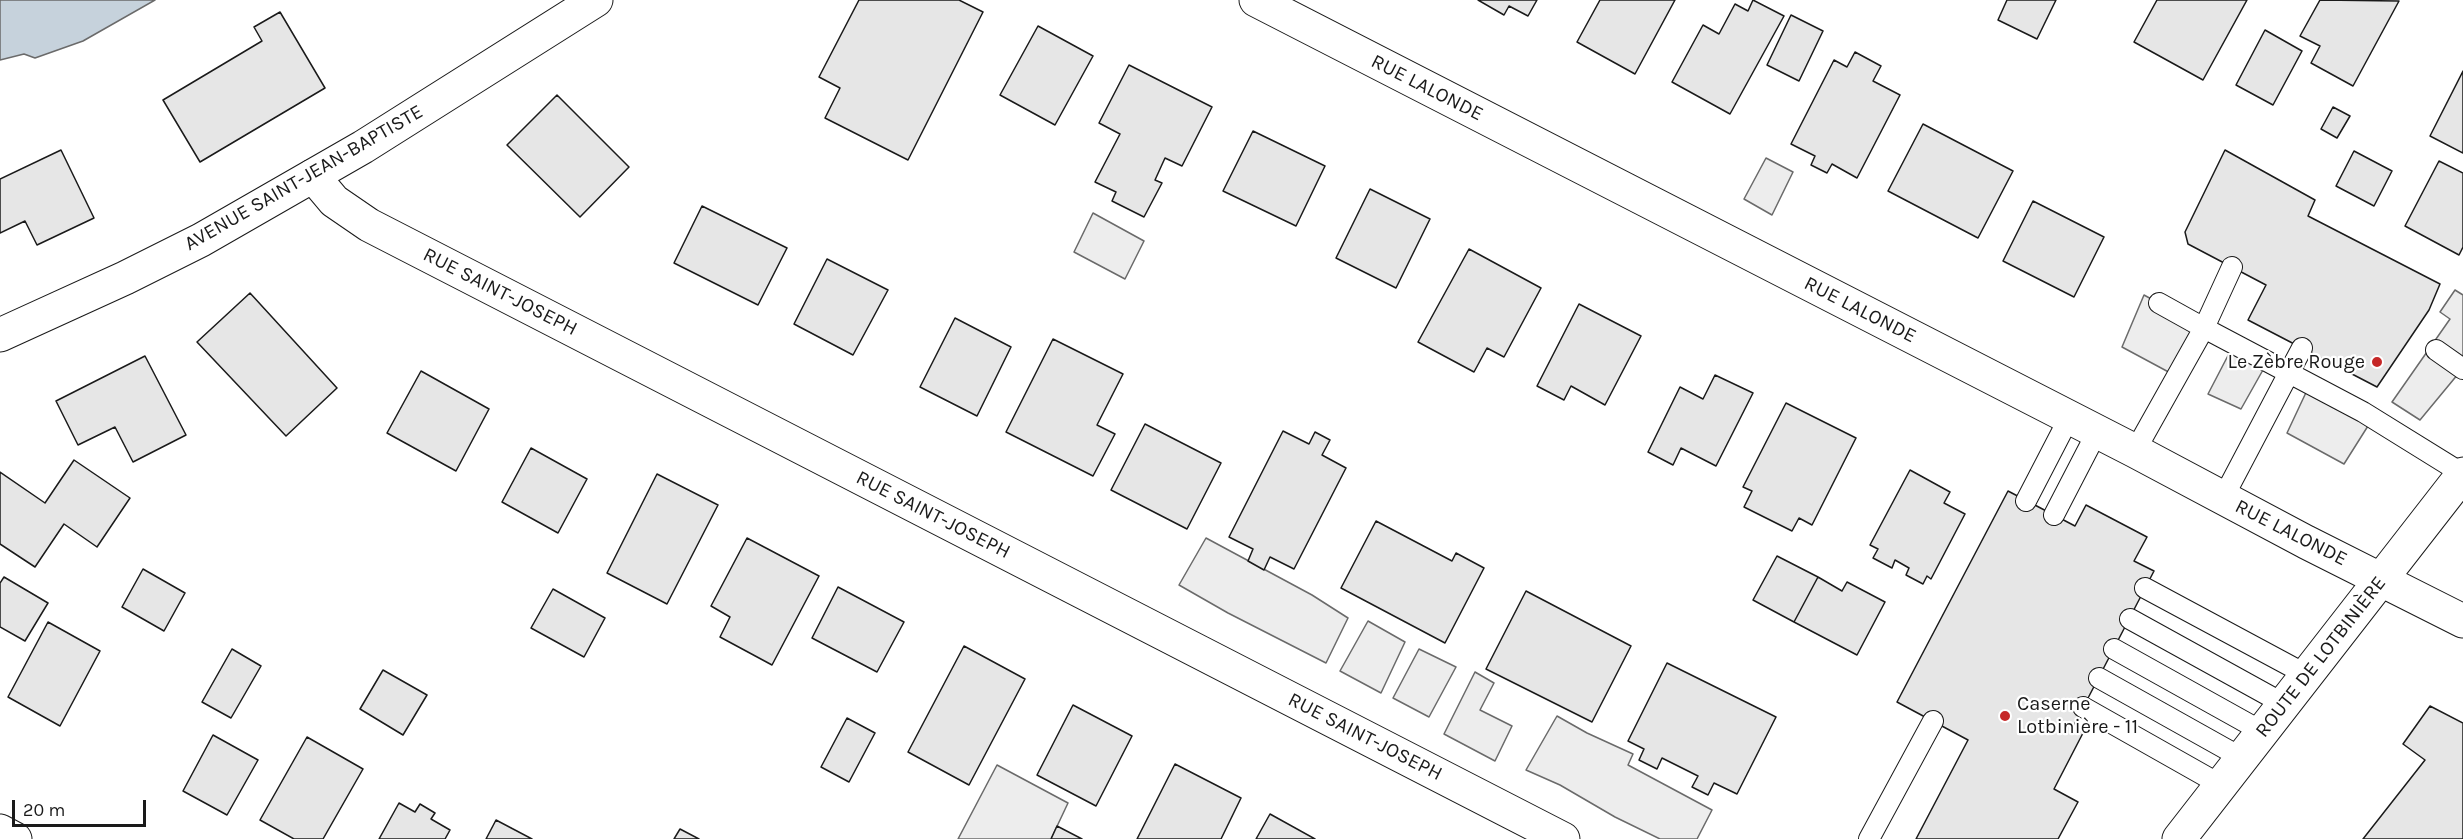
<!DOCTYPE html>
<meta charset="utf-8">
<style>
body{margin:0}
#map{position:relative;width:2463px;height:839px;overflow:hidden;background:#fff;font-family:Karla,sans-serif}
canvas{display:block}
.scale{position:absolute;left:12px;top:800px;width:134px;height:27px;box-sizing:border-box;border:3px solid #1a1a1a;border-top:0;padding-left:8px;font-size:18px;line-height:21px;white-space:nowrap;color:#1a1a1a;-webkit-text-stroke:4px #fff;paint-order:stroke}
</style>
<div id="map">
<canvas width="2463" height="839"></canvas>
<div class="scale">20 m</div>
</div>
<script>
const ctx = document.querySelector('canvas').getContext('2d');
ctx.lineJoin = 'round';
function fillPath(path, color) { ctx.fillStyle = color; ctx.fill(path, 'evenodd'); }
const shape = rows => new Path2D(rows.map(r => 'M' + r).join(''));
function trace(path, color, width, dash) { ctx.strokeStyle = color; ctx.lineWidth = width; ctx.lineCap = dash ? 'butt' : 'round'; ctx.setLineDash(dash || []); ctx.stroke(path); }
function write(font, color, halo, rows, align = 'center') {
  ctx.font = font + ' Karla,sans-serif'; ctx.lineWidth = 4.5; ctx.setLineDash([]); ctx.textBaseline = 'middle'; ctx.strokeStyle = halo; ctx.fillStyle = color; for (const [text, x, y, turn = 0] of rows) {
    ctx.save(); ctx.translate(x, y); ctx.rotate((+turn || 0) * Math.PI / 180); ctx.textAlign = isNaN(turn) ? turn : align; if (halo) ctx.strokeText(text, 0, 0); ctx.fillText(text, 0, 0); ctx.restore();
  }
}
const parking = shape([
 [1766,158,1793,172,1772,215,1744,199,1766,158],
 [1093,213,1144,241,1125,279,1074,252,1093,213],
 [2455,290,2463,295,2463,368,2420,420,2392,402,2450,319,2440,312,2455,290],
 [2144,295,2204,328,2176,376,2122,347,2144,295],
 [2234,344,2268,361,2241,409,2208,394,2234,344],
 [2310,384,2373,418,2344,464,2287,433,2310,384],
 [1206,538,1312,595,1348,618,1326,663,1228,613,1179,585,1206,538],
 [1368,621,1405,642,1381,693,1340,671,1368,621],
 [1419,649,1456,667,1429,717,1393,698,1419,649],
 [1475,672,1494,683,1480,710,1512,726,1495,761,1444,734,1475,672],
 [1557,716,1587,733,1633,754,1628,765,1712,810,1697,839,1660,839,1615,817,1560,785,1526,770,1557,716],
 [997,765,1068,803,1051,839,958,839,997,765]
]);
fillPath(parking, '#ededed');
trace(parking, '#6a6a6a', 1.5);
const water = shape([
 [0,0,155,0,83,41,35,58,24,54,0,60,0,0]
]);
fillPath(water, '#c6d2dc');
trace(water, '#6a6a6a', 1.5);
const building = shape([
 [859,0,959,0,983,12,908,160,825,118,840,88,819,77,859,0],
 [1478,0,1537,0,1528,16,1509,6,1504,15,1478,0],
 [1600,0,1675,0,1635,74,1577,42,1600,0],
 [1753,0,1784,16,1730,114,1672,82,1703,25,1719,34,1735,4,1748,11,1753,0],
 [2007,0,2056,0,2037,39,1998,20,2007,0],
 [2157,0,2247,0,2203,80,2134,42,2157,0],
 [2320,0,2399,1,2353,86,2311,63,2320,46,2300,36,2320,0],
 [280,12,325,88,200,162,163,100,262,41,254,27,280,12],
 [1791,15,1823,31,1799,81,1767,65,1791,15],
 [1038,26,1093,56,1055,125,1000,95,1038,26],
 [2265,30,2302,51,2273,105,2236,85,2265,30],
 [1855,52,1881,66,1873,81,1900,95,1857,178,1832,164,1827,173,1811,165,1815,156,1791,144,1834,60,1847,67,1855,52],
 [1129,65,1212,107,1182,166,1165,158,1155,180,1162,183,1144,217,1112,201,1116,192,1095,182,1120,134,1099,123,1129,65],
 [2463,71,2463,153,2430,136,2463,71],
 [557,95,629,167,580,217,507,145,557,95],
 [2333,107,2350,116,2337,138,2321,129,2333,107],
 [1923,124,2013,171,1978,238,1888,191,1923,124],
 [1253,131,1325,166,1296,226,1223,191,1253,131],
 [61,150,94,218,37,245,25,221,0,233,0,179,61,150],
 [2225,150,2315,200,2308,216,2440,284,2429,310,2377,387,2248,320,2266,285,2188,244,2185,232,2225,150],
 [2354,151,2392,171,2374,206,2336,186,2354,151],
 [2439,161,2463,173,2463,247,2459,255,2405,226,2439,161],
 [1370,189,1430,219,1396,288,1336,258,1370,189],
 [2033,201,2104,237,2074,297,2003,261,2033,201],
 [702,206,787,248,758,305,674,263,702,206],
 [1469,249,1541,288,1504,357,1487,348,1474,372,1418,342,1469,249],
 [827,259,888,290,853,355,794,324,827,259],
 [250,293,337,388,286,436,197,342,250,293],
 [1579,304,1641,336,1605,405,1571,386,1564,400,1537,386,1579,304],
 [955,318,1011,347,977,416,920,387,955,318],
 [1053,339,1123,374,1097,425,1115,434,1093,476,1006,432,1053,339],
 [145,356,186,435,133,462,115,427,78,445,56,401,145,356],
 [421,371,489,409,456,471,387,433,421,371],
 [1715,375,1753,393,1716,466,1681,448,1673,465,1648,452,1680,387,1703,399,1715,375],
 [1786,403,1856,438,1812,525,1799,518,1792,531,1744,507,1752,491,1743,487,1786,403],
 [1145,424,1221,463,1187,529,1111,490,1145,424],
 [1283,431,1309,444,1315,432,1330,440,1322,455,1346,468,1294,569,1270,557,1264,570,1248,561,1253,549,1229,537,1283,431],
 [531,448,587,479,558,533,502,502,531,448],
 [74,460,130,498,97,547,64,524,35,567,0,544,0,472,45,503,74,460],
 [1910,470,1950,492,1944,503,1965,514,1931,579,1927,576,1923,584,1906,575,1909,568,1895,560,1892,568,1873,558,1878,549,1870,545,1910,470],
 [657,474,718,505,667,604,607,573,657,474],
 [2008,491,2075,526,2086,505,2147,537,2134,561,2154,571,2073,727,2083,733,2054,789,2078,802,2058,839,1916,839,1968,740,1897,702,2008,491],
 [1376,521,1452,561,1456,553,1484,568,1445,643,1341,588,1376,521],
 [747,538,819,576,772,665,720,637,730,617,711,606,747,538],
 [1777,556,1818,577,1794,622,1753,600,1777,556],
 [143,569,185,593,164,631,122,607,143,569],
 [4,577,48,603,25,641,0,627,0,583,4,577],
 [1818,577,1842,591,1847,582,1885,602,1857,655,1794,622,1818,577],
 [838,587,904,622,877,672,812,638,838,587],
 [553,589,605,618,584,657,531,628,553,589],
 [1526,591,1631,646,1592,722,1486,669,1526,591],
 [48,622,100,651,60,726,8,697,48,622],
 [964,646,1025,679,969,785,908,752,964,646],
 [232,649,261,666,231,718,202,702,232,649],
 [1667,663,1776,717,1737,794,1714,783,1708,795,1692,787,1698,776,1662,758,1657,769,1639,760,1644,749,1628,741,1667,663],
 [383,670,427,695,403,735,360,709,383,670],
 [1073,705,1132,736,1096,806,1037,775,1073,705],
 [2430,706,2463,723,2463,839,2363,839,2425,760,2403,744,2430,706],
 [847,718,875,733,849,782,821,767,847,718],
 [213,735,258,760,227,815,183,791,213,735],
 [307,737,363,769,323,839,294,839,260,820,307,737],
 [1175,764,1241,798,1221,839,1137,839,1175,764],
 [399,803,415,812,420,804,435,813,431,819,450,830,445,839,379,839,399,803],
 [1270,814,1315,839,1256,839,1270,814],
 [496,820,532,839,486,839,496,820],
 [1057,826,1082,839,1051,839,1057,826],
 [680,829,699,839,674,839,680,829]
]);
fillPath(building, '#e6e6e6');
trace(building, '#1a1a1a', 1.5);
const lane = shape([
 [2159,303,2204,328,2232,267],
 [2436,350,2463,369],
 [2135,451,2204,328,2363,412,2463,474],
 [2223,498,2302,348],
 [2026,501,2069,418],
 [2054,515,2097,432],
 [2145,588,2307,675],
 [2130,619,2284,704],
 [2114,649,2263,732],
 [2099,678,2242,758],
 [2083,707,2221,785],
 [1869,839,1933,721]
]);
const street = shape([
 [1256,0,2135,451,2306,542,2463,621],
 [313,176,334,201,369,225,1563,839]
]);
const secondary = shape([
 [0,335,125,278,201,240,363,147,596,0],
 [0,831,15,839],
 [2179,839,2463,474]
]);
trace(lane, '#1a1a1a', 22);
trace(street, '#1a1a1a', 35);
trace(secondary, '#1a1a1a', 35);
trace(lane, '#fff', 20);
trace(street, '#fff', 33);
trace(secondary, '#fff', 33);
for (const [x, y, r, color] of [
 [2377,362,6,"#c62828"],
 [2005,716,6,"#c62828"]
]) { const dot = new Path2D(); dot.arc(x, y, r, 0, 2 * Math.PI); ctx.fillStyle = color; ctx.fill(dot); trace(dot, '#fff', 2); }
write('20px', '#1a1a1a', '#fff', [
 ["RUE LALONDE",1427,88,27],
 ["AVENUE SAINT-JEAN-BAPTISTE",304,178,-30],
 ["RUE SAINT-JOSEPH",500,292,27],
 ["RUE LALONDE",1860,310,27],
 ["RUE SAINT-JOSEPH",933,515,27],
 ["RUE LALONDE",2291,533,27],
 ["ROUTE DE LOTBINIÈRE",2321,657,-52],
 ["RUE SAINT-JOSEPH",1365,737,27]
]);
write('20px', '#1a1a1a', '#fff', [
 ["Le Zèbre Rouge",2365,362],
 ["Caserne",2017,704,"left"],
 ["Lotbinière - 11",2017,727,"left"]
], 'right');
</script>
